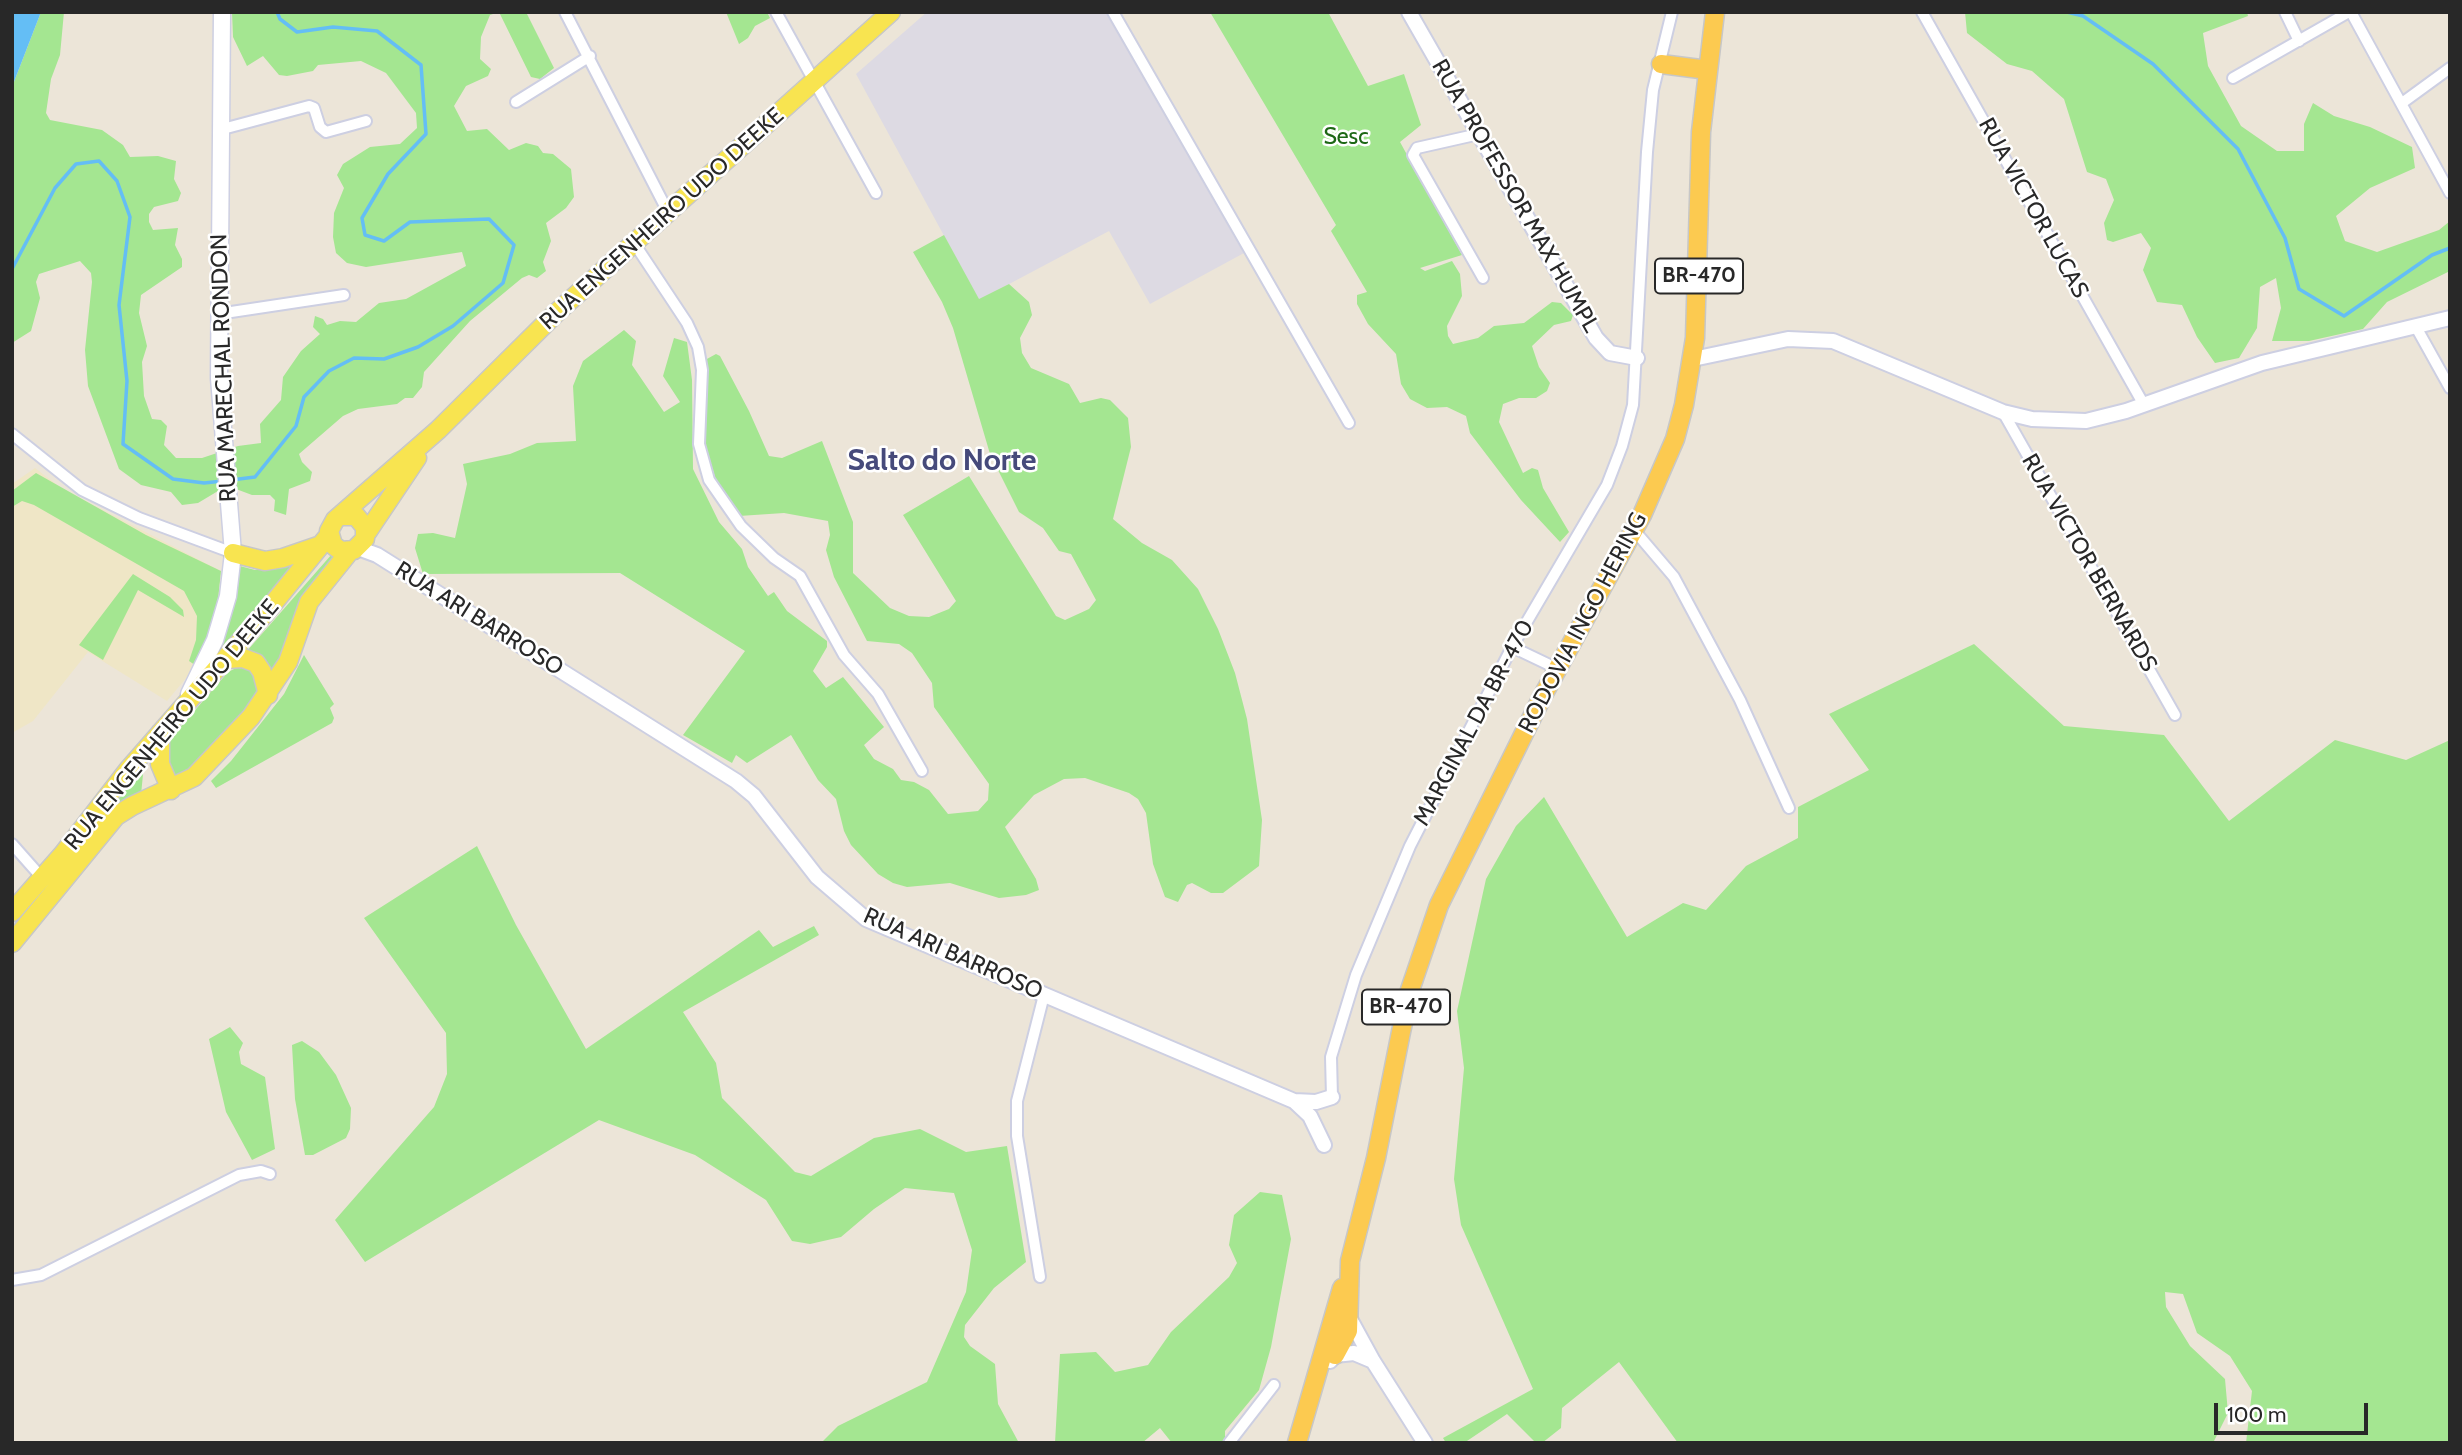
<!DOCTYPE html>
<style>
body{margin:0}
#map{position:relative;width:2462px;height:1455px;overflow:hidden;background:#ece5d8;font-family:Cabin,sans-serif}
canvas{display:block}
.frame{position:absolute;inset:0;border:14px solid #282828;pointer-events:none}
.scale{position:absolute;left:2214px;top:1403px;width:154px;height:32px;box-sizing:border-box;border:4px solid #282828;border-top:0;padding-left:9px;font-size:21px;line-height:24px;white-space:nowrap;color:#282828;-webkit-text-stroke:5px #fff;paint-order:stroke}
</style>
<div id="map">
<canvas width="2462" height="1455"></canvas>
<div class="frame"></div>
<div class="scale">100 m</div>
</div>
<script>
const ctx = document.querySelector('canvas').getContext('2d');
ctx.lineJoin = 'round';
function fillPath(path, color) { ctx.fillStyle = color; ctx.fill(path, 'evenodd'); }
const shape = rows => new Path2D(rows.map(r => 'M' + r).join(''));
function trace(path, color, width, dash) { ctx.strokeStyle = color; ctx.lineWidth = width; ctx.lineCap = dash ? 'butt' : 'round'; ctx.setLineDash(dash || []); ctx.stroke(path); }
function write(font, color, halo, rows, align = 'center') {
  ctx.font = font + ' Cabin,sans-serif'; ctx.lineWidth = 5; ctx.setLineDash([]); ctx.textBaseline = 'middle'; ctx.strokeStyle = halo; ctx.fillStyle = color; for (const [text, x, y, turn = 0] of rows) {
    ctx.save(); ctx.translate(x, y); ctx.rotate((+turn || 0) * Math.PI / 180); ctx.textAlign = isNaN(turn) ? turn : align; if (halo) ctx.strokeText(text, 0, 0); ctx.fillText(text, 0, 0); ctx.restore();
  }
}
fillPath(shape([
 [927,12,1106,12,1244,253,1150,304,1109,231,979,300,856,74]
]), '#dddae3');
fillPath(shape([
 [35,468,64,490,221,571,217,609,192,671,167,701,88,652,33,721,12,733,12,484]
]), '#efe6c6');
fillPath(shape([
 [41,12,64,12,60,55,51,79,46,113,50,120,102,130,123,145,130,157,158,156,176,161,174,179,181,193,178,201,154,207,149,214,149,222,153,230,178,228,175,245,182,259,182,267,141,295,139,313,147,346,142,362,144,396,152,419,161,420,167,426,164,445,176,458,202,458,238,446,261,443,260,424,281,400,283,377,301,351,320,334,313,327,315,316,323,319,327,325,340,321,356,322,379,303,406,299,466,266,462,252,366,267,347,263,336,253,333,237,334,213,344,188,337,175,343,164,370,147,400,144,417,128,416,113,386,73,361,61,318,65,313,71,287,76,279,75,263,56,247,66,233,37,232,12,499,12,490,15,481,37,480,59,491,69,488,76,466,86,454,106,467,131,487,129,509,150,526,143,538,146,543,153,553,154,571,169,574,197,566,208,546,223,551,241,543,262,546,271,537,278,529,275,522,278,470,321,424,372,422,387,413,398,405,398,397,404,358,409,343,416,299,454,302,462,312,472,310,481,289,489,286,515,274,511,275,500,270,495,252,495,236,489,218,491,198,503,182,505,171,492,141,485,119,469,88,386,85,350,92,282,91,273,80,261,39,274,36,282,40,298,31,331,12,343,12,87],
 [499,12,526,12,554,68,540,79,531,77],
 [726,12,767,12,770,18,755,26,748,38,739,44],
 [1210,12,1328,12,1368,86,1404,74,1421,125,1400,142,1462,255,1420,268,1425,271,1452,261,1460,274,1462,296,1447,326,1448,336,1453,344,1478,338,1494,326,1524,323,1552,302,1561,303,1573,315,1571,321,1554,325,1532,346,1539,367,1550,383,1547,391,1536,398,1519,398,1503,404,1499,422,1523,473,1532,468,1538,470,1543,488,1569,532,1560,542,1521,500,1470,433,1466,416,1447,407,1427,408,1410,399,1401,384,1396,354,1368,324,1357,304,1357,295,1367,292,1331,231,1336,225],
 [1965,12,2247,12,2248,16,2203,33,2208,66,2241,126,2277,151,2304,151,2304,124,2313,103,2334,116,2370,127,2412,147,2415,168,2370,188,2336,216,2345,241,2377,252,2439,230,2450,221,2450,271,2387,302,2363,329,2309,341,2272,341,2281,308,2276,278,2260,287,2257,328,2239,358,2215,363,2197,337,2182,305,2157,302,2143,270,2151,248,2141,233,2113,242,2107,240,2104,223,2114,200,2106,179,2087,172,2064,99,2032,71,2007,64,1967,33],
 [944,235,979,299,1009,284,1029,302,1032,315,1020,338,1022,353,1031,368,1069,384,1080,403,1101,398,1110,400,1128,418,1131,447,1113,519,1142,543,1172,560,1198,589,1218,629,1235,673,1247,719,1262,820,1259,866,1223,893,1211,893,1192,883,1187,885,1178,902,1165,897,1153,864,1146,813,1138,799,1129,793,1085,778,1064,779,1034,795,1005,827,1036,879,1039,890,1026,895,999,898,950,883,907,887,893,883,878,874,851,845,844,831,836,799,818,780,791,735,747,763,736,755,732,763,683,735,745,651,620,573,423,574,415,548,418,534,433,533,455,538,467,484,463,464,510,454,537,443,576,441,573,386,583,361,624,330,636,341,632,365,664,412,680,402,663,376,674,338,687,342,692,380,693,469,719,522,742,549,748,567,768,596,774,592,787,611,827,641,827,647,813,671,826,688,843,677,884,727,864,745,874,759,893,769,901,780,914,782,929,790,948,814,978,811,988,800,989,784,934,707,932,683,912,653,899,644,867,641,834,577,826,550,830,535,828,521,784,513,739,516,717,484,704,440,705,360,716,354,720,356,749,411,769,456,782,458,822,441,853,522,853,573,890,608,909,616,929,617,949,609,956,601,903,515,969,476,1056,616,1065,620,1089,609,1096,600,1071,554,1059,551,1043,528,1019,512,990,454,953,328,942,302,913,252],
 [36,473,146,535,221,571,217,609,209,638,195,665,189,661,196,640,197,616,184,591,34,505,22,501,12,507,12,491],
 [332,554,340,558,272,679,246,652],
 [294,564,286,576,208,667,236,565,255,570],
 [133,574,170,597,183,610,184,617,138,590,103,660,79,645],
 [1974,644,2064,726,2164,735,2229,821,2335,740,2406,760,2450,740,2450,1443,2246,1443,2252,1391,2230,1356,2197,1333,2183,1294,2165,1292,2166,1307,2190,1346,2225,1379,2228,1413,2213,1443,1678,1443,1619,1362,1562,1408,1561,1428,1542,1443,1536,1443,1507,1414,1464,1443,1446,1443,1443,1438,1533,1389,1461,1225,1454,1179,1464,1068,1457,1011,1486,879,1516,826,1544,797,1627,937,1683,903,1706,910,1746,866,1798,838,1798,807,1869,770,1829,714],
 [304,655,334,704,330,708,334,718,332,723,216,788,211,781,231,761,284,694],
 [240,666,255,671,259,692,205,757,176,781,168,766,167,748,171,738,228,672],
 [144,764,141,795,12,935,12,928],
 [477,846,516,925,586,1049,759,930,773,947,814,926,819,935,683,1012,716,1063,722,1098,795,1172,811,1176,874,1138,920,1129,966,1152,1007,1146,1026,1262,994,1288,965,1325,964,1337,970,1346,995,1364,998,1404,1019,1443,821,1443,838,1426,927,1382,966,1292,972,1250,954,1193,905,1188,874,1209,841,1237,810,1244,792,1241,766,1200,695,1155,599,1120,365,1262,335,1220,434,1107,447,1074,446,1033,364,918],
 [230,1027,243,1043,239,1052,241,1064,265,1077,275,1149,252,1160,226,1112,209,1039],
 [302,1041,319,1052,336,1075,351,1108,350,1129,346,1138,313,1155,305,1155,295,1099,292,1045],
 [1260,1192,1282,1195,1291,1239,1271,1347,1259,1390,1225,1431,1225,1443,1172,1443,1160,1428,1142,1443,1055,1443,1060,1354,1096,1352,1115,1372,1148,1365,1171,1332,1229,1277,1237,1263,1229,1245,1234,1215]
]), '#a4e691');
fillPath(shape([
 [12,12,41,12,12,87]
]), '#64bef5');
trace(shape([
 [2067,12,2083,16,2153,64,2238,149,2285,238,2299,289,2344,316,2432,255,2450,248],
 [12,269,55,188,76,164,99,161,117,181,130,217,119,305,127,381,123,444,173,479,204,483,223,481],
 [231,480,255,477,296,426,304,397,329,371,354,358,384,359,418,347,453,326,503,283,514,245,489,219,410,222,384,241,365,235,362,218,388,174,426,134,421,65,377,31,333,27,297,32,280,19,277,12]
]), '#64bef5', 3.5);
const minor = shape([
 [565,12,668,212],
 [776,12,876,193],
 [1113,12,1349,423],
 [1922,12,2144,405],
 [2285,12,2299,41],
 [2351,12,2450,193],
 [2233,78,2349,12],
 [516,102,590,56],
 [2402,103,2450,68],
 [219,130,309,106,314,108,320,127,326,132,366,121],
 [1479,134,1417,148,1413,155,1483,278],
 [634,243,687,323,698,347,702,370,699,444,709,480,741,526,774,558,800,576,844,655,878,694,922,771],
 [218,314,344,295],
 [2416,327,2450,388],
 [2003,412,2175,715],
 [12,434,82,490,139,518,233,553],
 [1634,530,1674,577,1740,700,1789,808],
 [1512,647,1558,669],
 [12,844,43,879],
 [1332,1097,1331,1057,1356,975,1410,846,1512,647,1607,485,1622,446,1633,405,1647,152,1653,90,1672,12],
 [1040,1277,1017,1136,1017,1101,1044,995],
 [12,1280,41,1275,239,1175,261,1171,270,1174],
 [1229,1443,1274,1385]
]);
const tertiary = shape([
 [1409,12,1596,338,1610,353,1637,358],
 [1693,359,1788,339,1833,341,2003,412,2032,419,2086,421,2126,411,2262,363,2450,318],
 [358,548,377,555,736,781,754,796,817,877,866,919,1294,1101,1316,1102,1332,1097],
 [1294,1101,1310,1116,1324,1145],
 [1350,1319,1373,1361,1425,1443],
 [1330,1361,1335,1355,1354,1353,1373,1361]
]);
const secondary = shape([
 [189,694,215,640,228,596,233,553,219,378,222,12]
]);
const primary = shape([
 [341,516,356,516,365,527,365,539,354,550,341,551,333,545,329,531,335,520,438,430,555,314,891,12],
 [366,534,417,458],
 [233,553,265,561,283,558,318,546],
 [226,659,243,658,256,663,262,672,268,695],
 [160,733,160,764,171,790],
 [12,912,63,854,128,770,267,611,329,535],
 [12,943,116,816,132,806,194,777,251,717,288,662,309,602,350,551]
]);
const trunk = shape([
 [1661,64,1708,70],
 [1335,1355,1348,1331,1350,1261,1376,1158,1401,1032,1410,990,1439,905,1542,697,1642,515,1675,439,1684,405,1695,338,1701,132,1715,12],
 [1297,1443,1342,1288]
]);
trace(minor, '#cdcfe2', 14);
trace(tertiary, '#cdcfe2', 18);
trace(secondary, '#cdcfe2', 19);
trace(primary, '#c7c7c7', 21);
trace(trunk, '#c7c7c7', 21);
trace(minor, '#fff', 10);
trace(tertiary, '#fff', 14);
trace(secondary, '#fff', 16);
trace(primary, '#f8e450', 18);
trace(trunk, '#fcca50', 18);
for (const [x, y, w] of [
 [1699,276,88],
 [1406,1007,88]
]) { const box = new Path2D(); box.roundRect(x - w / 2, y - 17.5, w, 35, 5); ctx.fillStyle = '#fff'; ctx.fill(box); trace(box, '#282828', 2); }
write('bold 21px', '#282828', null, [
 ["BR-470",1699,276],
 ["BR-470",1406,1007]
]);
write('23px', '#1d6815', '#fff', [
 ["Sesc",1346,137]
]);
write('23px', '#282828', '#fff', [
 ["RUA PROFESSOR MAX HUMPL",1515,196,60],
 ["RUA VICTOR LUCAS",2033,208,61],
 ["RUA ENGENHEIRO UDO DEEKE",662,219,-42],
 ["RUA MARECHAL RONDON",224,368,-92],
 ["RUA VICTOR BERNARDS",2089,563,60],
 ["RUA ARI BARROSO",479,619,32],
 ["RODOVIA INGO HERING",1583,623,-62],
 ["MARGINAL DA BR-470",1474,723,-62],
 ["RUA ENGENHEIRO UDO DEEKE",172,725,-50],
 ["RUA ARI BARROSO",953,954,24]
]);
write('bold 30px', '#464a7b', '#fff', [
 ["Salto do Norte",942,461]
]);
</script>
